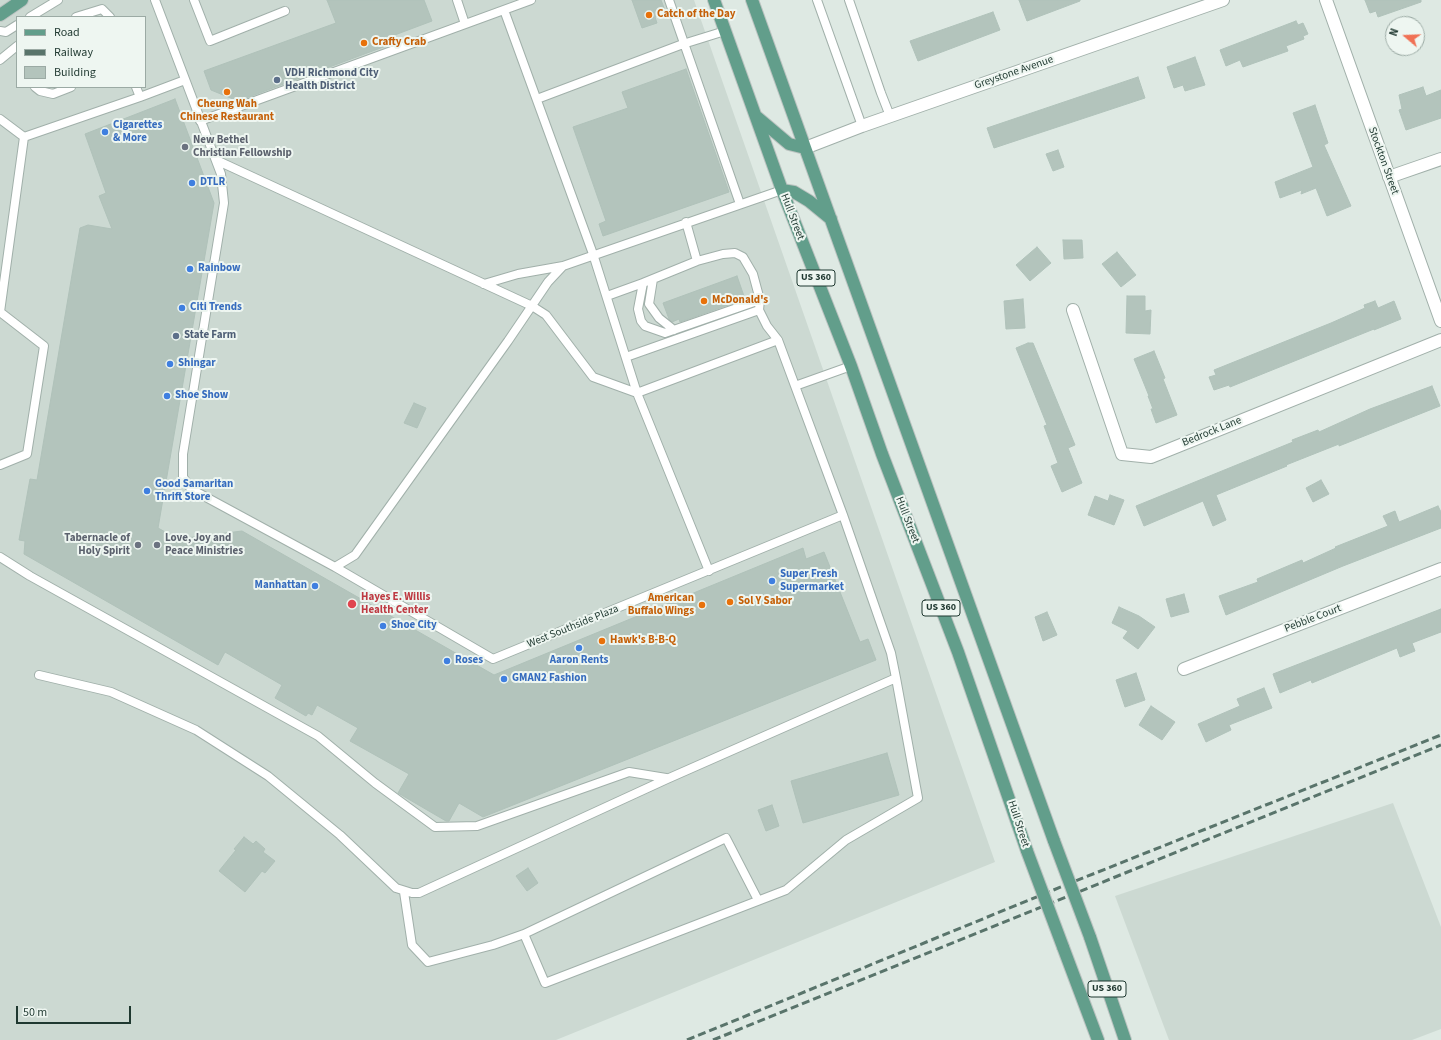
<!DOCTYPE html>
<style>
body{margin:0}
#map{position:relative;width:1441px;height:1040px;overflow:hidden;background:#dee9e3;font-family:"Source Sans 3",sans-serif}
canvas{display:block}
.legend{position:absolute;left:16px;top:16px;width:130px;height:72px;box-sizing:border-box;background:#eef6f1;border:1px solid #9baaa4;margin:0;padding:5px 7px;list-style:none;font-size:12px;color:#1f3830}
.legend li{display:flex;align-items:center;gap:8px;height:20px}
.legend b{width:20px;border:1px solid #9baaa4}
.north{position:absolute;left:1385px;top:16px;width:40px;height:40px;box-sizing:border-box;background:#eef6f1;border:1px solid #9baaa4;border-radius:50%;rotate:289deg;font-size:11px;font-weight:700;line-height:16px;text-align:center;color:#1f3830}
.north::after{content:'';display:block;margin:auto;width:14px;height:18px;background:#f07155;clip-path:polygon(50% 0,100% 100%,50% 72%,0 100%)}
.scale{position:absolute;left:16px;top:1006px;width:115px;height:18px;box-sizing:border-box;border:2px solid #1f3830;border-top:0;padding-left:5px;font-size:12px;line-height:14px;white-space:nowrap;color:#1f3830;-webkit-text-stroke:3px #eef6f1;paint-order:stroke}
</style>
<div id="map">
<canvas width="1441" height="1040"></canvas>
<ul class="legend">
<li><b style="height:5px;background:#629e8b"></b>Road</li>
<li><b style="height:5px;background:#59746b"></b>Railway</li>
<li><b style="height:11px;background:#b3c4bc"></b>Building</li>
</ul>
<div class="north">N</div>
<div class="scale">50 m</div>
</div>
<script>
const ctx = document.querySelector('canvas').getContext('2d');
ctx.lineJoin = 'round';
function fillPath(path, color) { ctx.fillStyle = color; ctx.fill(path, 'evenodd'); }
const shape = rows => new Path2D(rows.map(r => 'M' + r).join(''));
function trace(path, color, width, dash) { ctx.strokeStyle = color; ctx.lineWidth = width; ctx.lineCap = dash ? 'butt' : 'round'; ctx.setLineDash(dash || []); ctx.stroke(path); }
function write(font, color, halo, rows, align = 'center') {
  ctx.font = font + ' "Source Sans 3",sans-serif'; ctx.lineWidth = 4; ctx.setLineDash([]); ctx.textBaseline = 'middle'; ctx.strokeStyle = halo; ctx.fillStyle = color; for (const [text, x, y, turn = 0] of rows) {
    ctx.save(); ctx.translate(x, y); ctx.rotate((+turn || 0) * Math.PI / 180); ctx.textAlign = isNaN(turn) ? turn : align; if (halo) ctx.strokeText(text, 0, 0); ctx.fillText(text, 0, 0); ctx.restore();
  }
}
fillPath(shape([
 [0,0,694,0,995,862,556,1040,0,1040],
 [17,17,145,17,145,87,17,87],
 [1393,803,1441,927,1441,1029,1412,1040,1169,1040,1115,896]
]), '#ccd9d2');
const building = shape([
 [327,0,424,0,432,21,384,39,386,46,238,101,211,90,204,71,336,23,327,0],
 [632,0,661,0,666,13,655,17,657,23,642,28,632,0],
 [1019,0,1080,0,1080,1,1027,21,1019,0],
 [1365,0,1421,0,1421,2,1378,17,1376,11,1370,13,1365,0],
 [993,12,1000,30,918,61,910,41,993,12],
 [1296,21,1298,25,1303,23,1308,34,1303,36,1304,39,1286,46,1288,51,1243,67,1240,60,1226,66,1220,50,1296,21],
 [1195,57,1205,85,1185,91,1183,85,1174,88,1167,67,1195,57],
 [686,69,729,192,603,236,599,224,606,221,573,127,628,108,622,92,686,69],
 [1138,77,1145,98,994,148,987,128,1138,77],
 [1423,87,1426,96,1441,90,1441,118,1406,130,1399,110,1402,109,1399,95,1423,87],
 [175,99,214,203,158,528,178,539,242,531,494,675,803,548,806,559,824,552,860,642,868,639,876,660,483,817,459,803,449,821,446,821,398,793,409,774,350,741,358,728,317,705,312,715,308,713,306,716,275,698,282,685,225,652,218,665,24,554,25,541,19,540,26,501,30,479,37,480,80,228,88,225,112,229,99,196,106,193,85,134,175,99],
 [1315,105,1328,143,1324,145,1351,206,1327,216,1316,188,1301,194,1302,190,1280,198,1275,182,1313,167,1293,113,1315,105],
 [1058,150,1064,167,1053,171,1046,154,1058,150],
 [1063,240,1082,240,1083,258,1064,259,1063,240],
 [1037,247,1051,263,1030,281,1016,265,1037,247],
 [1117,252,1136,275,1121,287,1102,264,1117,252],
 [737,276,745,299,680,322,679,319,672,322,669,319,663,303,737,276],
 [1127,296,1145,296,1145,311,1151,310,1150,334,1126,333,1127,296],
 [1023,299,1025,328,1006,329,1004,301,1023,299],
 [1375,301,1378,308,1394,301,1401,319,1374,330,1374,329,1230,387,1229,385,1214,390,1209,377,1216,375,1214,370,1331,323,1365,308,1364,305,1375,301],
 [1028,343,1033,343,1075,445,1068,448,1082,483,1062,492,1051,466,1058,463,1044,426,1047,425,1016,348,1028,343],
 [1154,351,1165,378,1163,379,1177,415,1156,423,1151,409,1153,409,1148,396,1149,396,1134,359,1154,351],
 [1432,386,1440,406,1339,446,1339,444,1286,465,1287,466,1216,495,1226,520,1213,526,1203,501,1144,526,1136,506,1293,442,1292,440,1318,430,1319,432,1370,409,1432,386],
 [414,403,426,408,417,428,404,423,414,403],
 [1321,480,1329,494,1313,502,1306,488,1321,480],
 [1110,495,1124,500,1114,525,1088,515,1095,496,1108,501,1110,495],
 [1438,506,1441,512,1441,528,1343,566,1226,615,1219,596,1258,582,1257,579,1302,560,1303,563,1336,548,1335,547,1388,526,1383,516,1395,511,1399,522,1438,506],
 [1184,594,1189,612,1171,617,1166,599,1184,594],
 [1119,607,1139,616,1155,627,1138,649,1123,638,1128,631,1112,623,1119,607],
 [1441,609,1441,632,1412,643,1415,651,1400,657,1397,648,1312,683,1311,680,1280,693,1273,674,1441,609],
 [1047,612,1057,635,1043,641,1035,617,1047,612],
 [1136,673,1145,700,1125,707,1116,680,1136,673],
 [1264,688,1272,708,1229,725,1231,730,1206,742,1198,724,1240,706,1237,699,1264,688],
 [1151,706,1175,722,1162,740,1139,725,1151,706],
 [887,753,899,795,803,823,791,781,887,753],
 [772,805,779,826,766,831,758,810,772,805],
 [244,837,253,844,256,841,265,849,263,852,275,861,265,873,262,871,245,892,219,871,236,850,234,849,244,837],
 [528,868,538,883,527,891,516,876,528,868]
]);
fillPath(building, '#b3c4bc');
trace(building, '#b0c2ba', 1);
const lane = shape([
 [155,0,221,174,224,203,183,454,183,477,191,489,335,567,355,555,508,341,548,282,563,266,782,190],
 [194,0,210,41,285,11],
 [457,0,465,24],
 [669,0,740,204],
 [817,0,862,126],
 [849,0,881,93,890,116],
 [504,10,593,254,637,393,709,571],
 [30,17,58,0],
 [76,17,102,9,110,17],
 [0,31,6,32,17,25],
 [0,60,17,46],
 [35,87,40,91,53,94,71,87],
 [136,87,140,97,185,80],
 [537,99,683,44,725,31],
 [0,119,24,137],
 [200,121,531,0],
 [686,222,697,261],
 [653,279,649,304,659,318,674,330],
 [484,284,518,274,563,266],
 [607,296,643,283],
 [759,310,767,326,778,340],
 [626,357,759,310,760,300,753,274,743,257,735,253,723,254,697,261,643,283,638,309,641,321,645,326,665,333,760,300],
 [795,386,851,366],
 [0,465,27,454,44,346,0,312,24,137,140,97],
 [0,557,30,576,318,736,375,783,435,827,477,826,629,772,666,778],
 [335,567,493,659,843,515],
 [39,675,111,692,196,730,268,776,340,835,396,888,412,893,419,893,667,779,896,678,891,653,843,515,778,340,637,393,593,377,546,315,532,306,216,160],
 [404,892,412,945,428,962,493,945,524,934,545,983,786,890,846,840,918,798,896,678],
 [524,934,726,838,758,900]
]);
const street = shape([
 [1326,0,1441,321],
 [805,148,862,126,1223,0],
 [1389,177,1441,159],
 [1073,310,1122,454,1151,457,1441,340],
 [1184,669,1441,569]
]);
const primary = shape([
 [714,0,782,190,851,366,882,454,958,652,1027,851],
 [752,0,1054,841],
 [0,15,22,0],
 [757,117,789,144,805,148],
 [782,190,794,192,809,201,831,219],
 [1090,937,1125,1040],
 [1063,947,1098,1040]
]);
trace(lane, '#a1b0aa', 10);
trace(street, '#a1b0aa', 14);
trace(primary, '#bcc3c1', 14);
trace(lane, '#fff', 8);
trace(street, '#fff', 12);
trace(primary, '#629e8b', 12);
trace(shape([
 [687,1040,1073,882,1441,735],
 [713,1040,1441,745]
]), '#59746b', 3, [8, 4]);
const primaryBridge = shape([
 [1054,841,1090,937],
 [1027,851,1063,947]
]);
trace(primaryBridge, '#bcc3c1', 14, []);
trace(primaryBridge, '#629e8b', 12);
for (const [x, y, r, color] of [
 [649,15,4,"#e8710a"],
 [364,43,4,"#e8710a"],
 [277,80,4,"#5c6f8a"],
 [227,92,4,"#e8710a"],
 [105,132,4,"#3f7fe0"],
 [185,147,4,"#6b7280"],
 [192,183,4,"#3f7fe0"],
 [190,269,4,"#3f7fe0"],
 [704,301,4,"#e8710a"],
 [182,308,4,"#3f7fe0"],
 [176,336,4,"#5c6f8a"],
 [170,364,4,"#3f7fe0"],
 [167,396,4,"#3f7fe0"],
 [147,491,4,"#3f7fe0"],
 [138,545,4,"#6b7280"],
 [157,545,4,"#6b7280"],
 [772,581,4,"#3f7fe0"],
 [315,586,4,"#3f7fe0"],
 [730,602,4,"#e8710a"],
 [352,604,5,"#e0444e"],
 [702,605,4,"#e8710a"],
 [383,626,4,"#3f7fe0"],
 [602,641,4,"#e8710a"],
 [579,648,4,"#3f7fe0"],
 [447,661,4,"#3f7fe0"],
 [504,679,4,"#3f7fe0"]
]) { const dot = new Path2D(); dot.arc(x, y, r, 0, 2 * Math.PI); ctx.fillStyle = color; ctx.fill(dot); trace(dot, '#eef6f1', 1.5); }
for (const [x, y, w] of [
 [816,278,38],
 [941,608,38],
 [1107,989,38]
]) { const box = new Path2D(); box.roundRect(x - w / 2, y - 8, w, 16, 3); ctx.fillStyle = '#eef6f1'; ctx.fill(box); trace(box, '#1f3830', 1); }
write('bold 10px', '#1f3830', null, [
 ["US 360",816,278],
 ["US 360",941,608],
 ["US 360",1107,989]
]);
write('bold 11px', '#c56008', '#eef6f1', [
 ["Catch of the Day",657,15],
 ["Crafty Crab",372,43],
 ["Cheung Wah",227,105,"center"],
 ["Chinese Restaurant",227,118,"center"],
 ["McDonald's",712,301],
 ["American",694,599,"right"],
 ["Buffalo Wings",694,612,"right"],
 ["Sol Y Sabor",738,602],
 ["Hawk's B-B-Q",610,641]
], 'left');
write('11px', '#1f3830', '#eef6f1', [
 ["Greystone Avenue",1014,73,-19],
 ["Stockton Street",1383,161,70],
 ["Hull Street",792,217,69],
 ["Bedrock Lane",1212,432,-22],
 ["Hull Street",907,520,69],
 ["Pebble Court",1313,619,-21],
 ["West Southside Plaza",573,627,-22],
 ["Hull Street",1018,824,72]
]);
write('bold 11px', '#4e5e75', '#eef6f1', [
 ["VDH Richmond City",285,74],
 ["Health District",285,87],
 ["State Farm",184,336]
], 'left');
write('bold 11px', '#366cbe', '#eef6f1', [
 ["Cigarettes",113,126],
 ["& More",113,139],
 ["DTLR",200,183],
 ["Rainbow",198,269],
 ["Citi Trends",190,308],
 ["Shingar",178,364],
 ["Shoe Show",175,396],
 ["Good Samaritan",155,485],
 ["Thrift Store",155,498],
 ["Super Fresh",780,575],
 ["Supermarket",780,588],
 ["Manhattan",307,586,"right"],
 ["Shoe City",391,626],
 ["Roses",455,661],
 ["Aaron Rents",579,661,"center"],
 ["GMAN2 Fashion",512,679]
], 'left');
write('bold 11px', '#5b616d', '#eef6f1', [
 ["New Bethel",193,141],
 ["Christian Fellowship",193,154],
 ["Tabernacle of",130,539,"right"],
 ["Holy Spirit",130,552,"right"],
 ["Love, Joy and",165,539],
 ["Peace Ministries",165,552]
], 'left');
write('bold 11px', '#be3a42', '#eef6f1', [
 ["Hayes E. Willis",361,598],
 ["Health Center",361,611]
], 'left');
</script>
